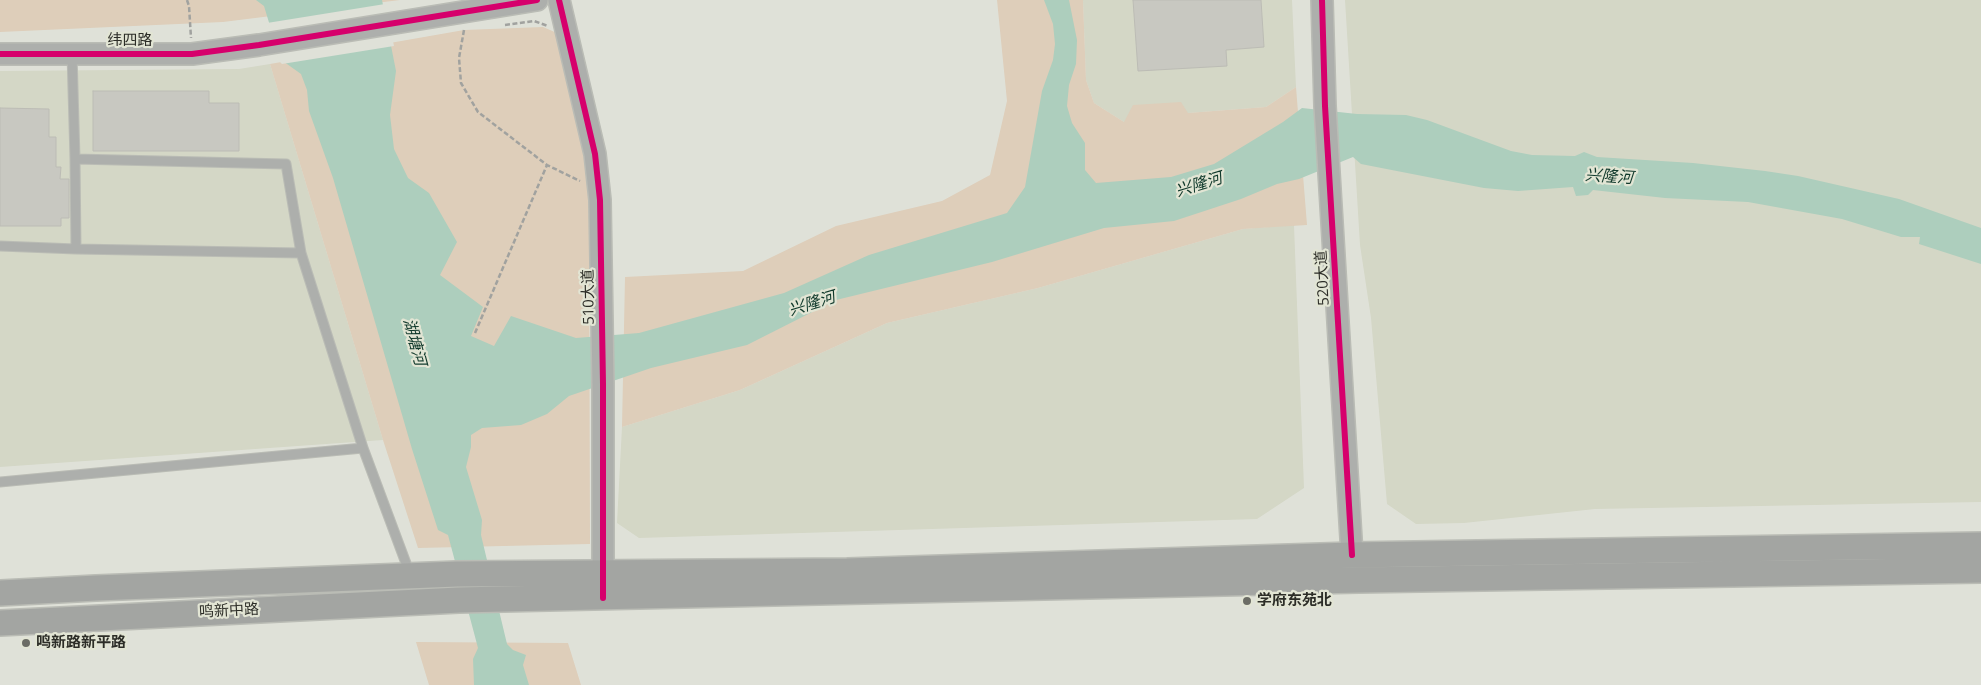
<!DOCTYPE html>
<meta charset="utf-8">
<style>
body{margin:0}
canvas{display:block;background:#dfe1d8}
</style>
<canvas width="1981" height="685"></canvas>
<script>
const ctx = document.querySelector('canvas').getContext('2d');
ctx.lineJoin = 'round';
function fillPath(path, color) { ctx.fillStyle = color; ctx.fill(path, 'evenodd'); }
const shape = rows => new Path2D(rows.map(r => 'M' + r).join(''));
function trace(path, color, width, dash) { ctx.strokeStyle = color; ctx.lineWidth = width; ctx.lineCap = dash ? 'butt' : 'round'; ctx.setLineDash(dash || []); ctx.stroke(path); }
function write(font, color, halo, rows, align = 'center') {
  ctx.font = font + ' "Open Sans","Noto Sans SC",sans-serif'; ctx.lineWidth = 4.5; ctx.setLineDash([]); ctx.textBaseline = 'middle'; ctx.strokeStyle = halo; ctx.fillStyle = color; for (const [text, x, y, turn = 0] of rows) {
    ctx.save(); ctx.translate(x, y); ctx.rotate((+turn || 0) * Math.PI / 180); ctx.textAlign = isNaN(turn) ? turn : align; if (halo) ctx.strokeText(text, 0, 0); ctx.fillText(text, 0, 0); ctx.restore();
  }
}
fillPath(shape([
 [1083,0,1292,0,1296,87,1266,107,1188,113,1124,122,1094,103,1086,80],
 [1345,0,1981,0,1981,502,1595,509,1464,523,1416,524,1387,504,1371,318,1360,245],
 [270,64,383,440,0,467,0,71,239,69],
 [1294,225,1304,488,1257,519,639,538,617,523,622,427,740,390,887,323,1038,288,1243,229]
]), '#d4d7c6');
fillPath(shape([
 [0,0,400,0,223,22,0,32],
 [997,0,1083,0,1086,80,1094,103,1124,122,1133,105,1181,102,1188,113,1266,107,1296,87,1307,225,1243,229,1038,288,887,323,740,390,622,427,625,277,743,271,836,226,942,201,990,175,1007,101],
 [543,27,557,33,585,160,589,203,590,544,418,548,383,440,270,64,464,30],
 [416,642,568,643,581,685,429,685]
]), '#deceba');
fillPath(shape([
 [256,0,382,0,396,71,390,115,394,149,408,178,429,193,457,242,440,275,483,307,471,336,494,346,511,316,576,338,639,333,784,293,869,255,1007,213,1025,187,1042,91,1053,60,1055,44,1053,24,1044,0,1069,0,1077,40,1076,64,1069,85,1067,106,1072,123,1085,143,1085,170,1096,183,1171,177,1214,164,1283,122,1302,108,1357,114,1406,115,1427,120,1511,151,1532,155,1575,156,1584,152,1597,157,1693,163,1765,171,1798,176,1899,199,1981,228,1981,264,1919,244,1920,237,1901,237,1842,219,1748,202,1665,198,1593,190,1588,195,1576,196,1573,187,1518,191,1484,188,1361,164,1353,157,1299,179,1277,184,1241,199,1174,221,1104,228,992,262,836,300,747,345,651,368,569,396,547,414,521,425,482,428,471,435,471,447,466,467,482,520,481,535,507,644,513,650,526,655,523,665,529,685,474,685,473,659,478,648,448,535,438,530,412,449,333,178,309,111,307,90,301,74,280,59,264,6]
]), '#adcebd');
fillPath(shape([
 [385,4,394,46,282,64,278,60,267,23]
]), '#dfe1d8');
const building = shape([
 [1133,0,1261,0,1264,47,1226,50,1227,66,1138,71,1133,0],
 [93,91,209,91,209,103,239,103,239,151,93,151,93,91],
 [0,108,49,109,49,137,56,137,56,167,61,167,60,179,69,179,69,218,61,218,61,226,0,226,0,108]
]);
fillPath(building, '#c8c8c1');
trace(building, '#bcbcb5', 1);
const service = shape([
 [72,54,75,159,286,164,301,253,363,448,410,574],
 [75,159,76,249],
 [0,246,76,249,301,253],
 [0,482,363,448]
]);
const tertiary = shape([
 [559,0,595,154,600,200,603,384,603,588],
 [1322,0,1325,106,1352,555],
 [0,54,192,54,259,45,537,0]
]);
const secondary = shape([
 [0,593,96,588,457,574,847,571,1352,555,1981,545],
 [0,623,459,600,1359,580,1981,570]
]);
trace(service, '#babcb5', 11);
trace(tertiary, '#babcb5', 24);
trace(secondary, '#babcb5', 28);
trace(shape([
 [187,0,189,6,191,38],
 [505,25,534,21,548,26],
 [464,30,459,58,461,83,478,112,547,165,580,181],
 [475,333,547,165]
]), '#a1a29f', 2.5, [5, 2.5]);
trace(service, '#adafac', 9);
trace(tertiary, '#adafac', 21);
trace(secondary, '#a3a5a2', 25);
trace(shape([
 [559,0,595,154,600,200,603,384,603,598],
 [1322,0,1325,106,1352,555],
 [0,54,192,54,259,45,537,0]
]), '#d6006c', 6);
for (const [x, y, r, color] of [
 [1247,601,5,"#6b6c65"],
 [26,643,5,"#6b6c65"]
]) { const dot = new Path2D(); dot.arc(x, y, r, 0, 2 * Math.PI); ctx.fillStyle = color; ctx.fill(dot); trace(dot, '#e2e5d4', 2); }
write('15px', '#2c2d27', '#e2e5d4', [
 ["纬四路",130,41],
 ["520大道",1323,278,-93],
 ["510大道",589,297,-91],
 ["鸣新中路",229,611,-3]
]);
write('bold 15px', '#2c2d27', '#e2e5d4', [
 ["学府东苑北",1257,601],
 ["鸣新路新平路",36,643]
], 'left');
write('italic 16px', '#10392b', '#e2e5d4', [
 ["兴隆河",1609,177,4],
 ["兴隆河",1199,185,-17],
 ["兴隆河",812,304,-17],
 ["湖塘河",414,342,75]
]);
</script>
